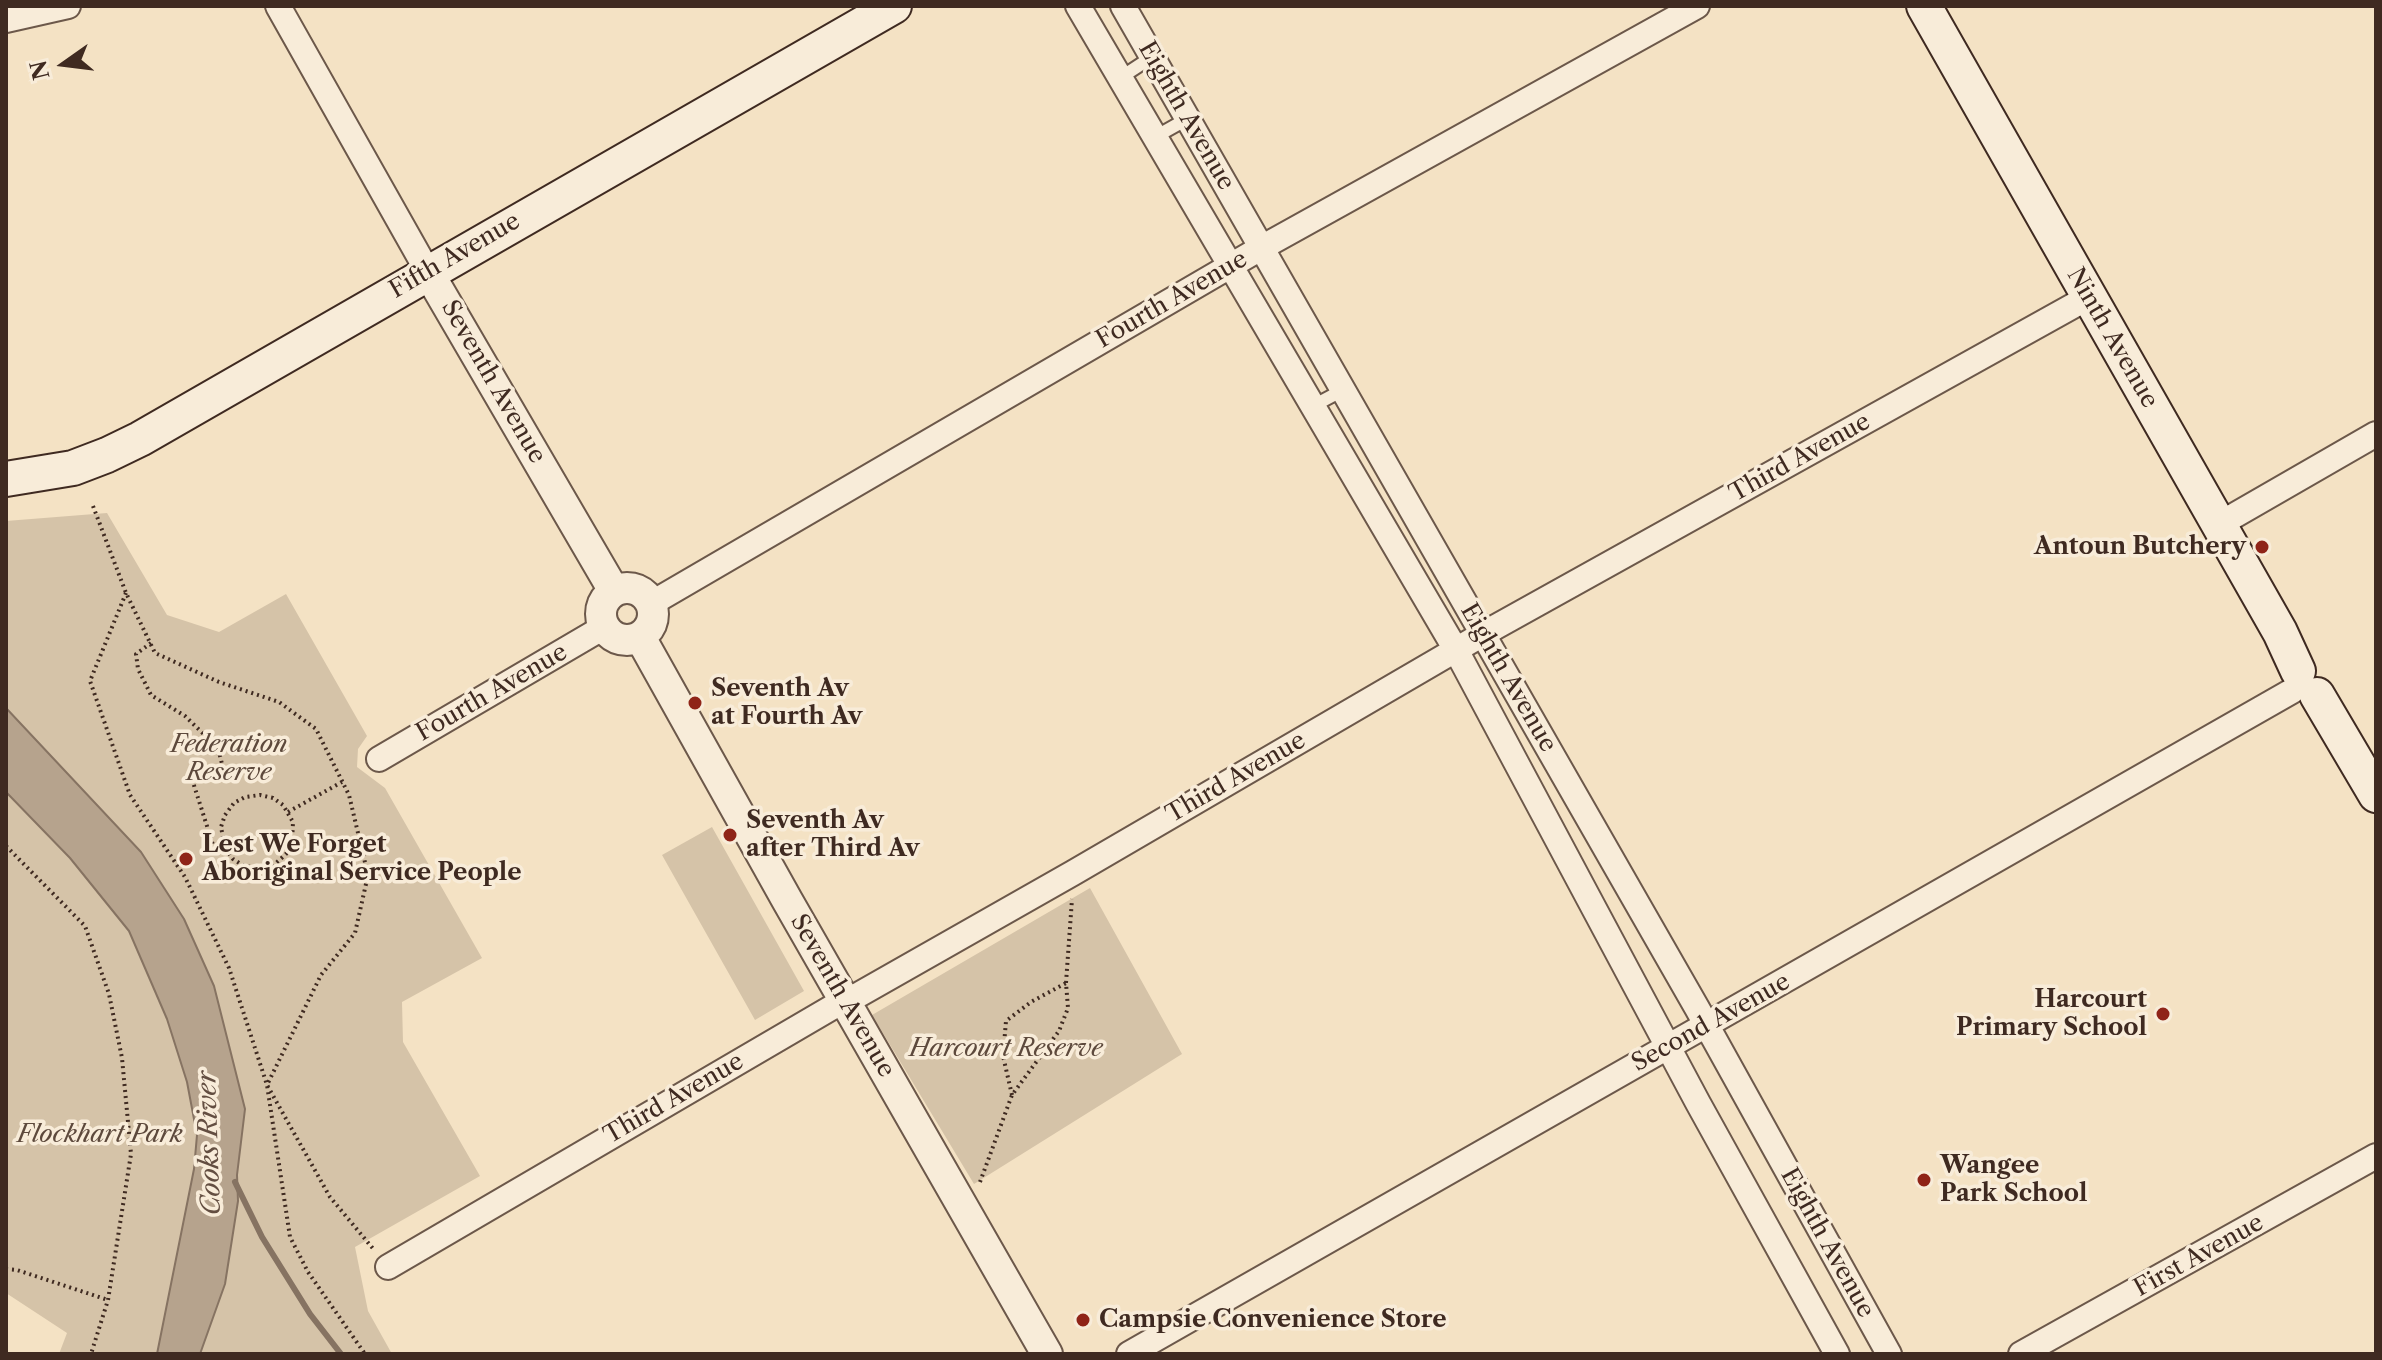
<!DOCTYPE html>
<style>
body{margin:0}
#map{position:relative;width:2382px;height:1360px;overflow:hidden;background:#f4e2c4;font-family:"Libre Caslon Text",serif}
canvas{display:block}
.frame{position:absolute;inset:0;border:8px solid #3f2a21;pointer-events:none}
.north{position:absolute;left:24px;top:24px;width:80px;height:80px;-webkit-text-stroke:6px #f8ecd9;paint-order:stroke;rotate:256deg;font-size:22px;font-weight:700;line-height:32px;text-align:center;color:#3f2a21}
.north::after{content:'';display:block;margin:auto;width:28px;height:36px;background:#3f2a21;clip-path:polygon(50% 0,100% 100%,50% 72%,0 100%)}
</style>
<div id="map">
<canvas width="2382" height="1360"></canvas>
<div class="frame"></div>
<div class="north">N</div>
</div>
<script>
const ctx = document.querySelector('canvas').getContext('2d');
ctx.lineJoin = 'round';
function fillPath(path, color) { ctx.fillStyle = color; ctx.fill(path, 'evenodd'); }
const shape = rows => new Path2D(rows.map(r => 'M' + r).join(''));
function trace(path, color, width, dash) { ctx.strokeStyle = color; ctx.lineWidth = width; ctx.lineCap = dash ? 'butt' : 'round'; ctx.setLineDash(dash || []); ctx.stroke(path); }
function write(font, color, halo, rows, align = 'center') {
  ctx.font = font + ' "Libre Caslon Text",serif'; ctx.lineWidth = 7; ctx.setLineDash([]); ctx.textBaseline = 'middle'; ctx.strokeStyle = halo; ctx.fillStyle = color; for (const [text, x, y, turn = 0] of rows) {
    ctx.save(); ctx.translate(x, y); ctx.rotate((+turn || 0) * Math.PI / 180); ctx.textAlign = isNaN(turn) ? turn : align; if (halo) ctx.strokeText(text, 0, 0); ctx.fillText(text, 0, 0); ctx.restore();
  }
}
fillPath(shape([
 [107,513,167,615,219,632,286,594,367,736,358,749,357,767,385,788,482,958,402,1002,403,1042,480,1176,355,1247,368,1311,392,1354,200,1354,225,1284,238,1201,237,1175,245,1109,214,986,184,919,141,852,6,708,6,521],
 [6,792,70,858,129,931,167,1019,187,1082,197,1135,194,1169,157,1354,59,1354,67,1333,6,1293],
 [712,827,804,991,755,1020,662,855],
 [1090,888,1182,1054,974,1184,872,1015]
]), '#d5c3a8');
const water = shape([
 [6,708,141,852,184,919,214,986,245,1109,237,1175,238,1201,225,1284,200,1354,157,1354,194,1169,197,1135,187,1082,167,1019,129,931,70,858,6,792,6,708]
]);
fillPath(water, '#b6a38d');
trace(water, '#867362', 2);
trace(shape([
 [235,1182,262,1237,310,1314,341,1354]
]), '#867362', 6);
const service = shape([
 [1120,78,1152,57],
 [1155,137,1187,119],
 [1313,406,1343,390]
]);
const minor = shape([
 [278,6,428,272],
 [1078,6,1456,650,1698,1103,1837,1354],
 [1123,6,1697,1008,1889,1354],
 [6,20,68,6],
 [2218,525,2376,434],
 [652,603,1261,248,1697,6],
 [379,759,604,627],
 [388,1267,831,1008,860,994,1073,873,1483,634,2089,297],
 [1129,1354,2292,691],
 [2021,1354,2376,1156]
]);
const tertiary = shape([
 [428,272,614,591],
 '601 614a26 26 0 1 1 52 0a26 26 0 1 1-52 0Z',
 [640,637,787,900,1047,1354]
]);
const secondary = shape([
 [1924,6,2280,632,2298,671],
 [6,479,73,468,107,455,140,439,894,6],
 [2317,695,2376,795]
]);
trace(service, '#6c584a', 16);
trace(minor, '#6c584a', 28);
trace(tertiary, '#6c584a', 34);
trace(secondary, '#3f2a21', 38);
trace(shape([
 [93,506,126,593,155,653,219,682,279,702,316,729,349,795,368,875,355,933,321,975,267,1085,330,1197,375,1251],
 [126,593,90,681,130,795,185,877,229,968,267,1085,290,1237,308,1272,365,1354],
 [151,643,136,654,138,669,151,695,185,716,218,748,224,772,191,776,214,848,225,848,233,859,244,866,263,868,275,864,286,854,292,843,293,822,283,805,273,798,260,795,245,797,234,803,225,815,221,827,225,848],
 [288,812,342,782],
 [6,846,85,926,109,994,122,1058,131,1154,108,1300,91,1354],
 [1012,1095,1003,1056,1006,1021,1031,1002,1066,983],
 [980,1182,1012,1095,1059,1031,1068,1008,1066,983,1072,899],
 [6,1269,17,1270,108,1300]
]), '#3f2a21', 4, [2, 4]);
trace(service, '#f8ecd9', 12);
trace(minor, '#f8ecd9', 24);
trace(tertiary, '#f8ecd9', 30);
trace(secondary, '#f8ecd9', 34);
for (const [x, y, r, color] of [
 [2262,547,8,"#8f2418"],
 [695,703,8,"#8f2418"],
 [730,835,8,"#8f2418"],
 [186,859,8,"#8f2418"],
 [2163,1014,8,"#8f2418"],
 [1924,1180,8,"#8f2418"],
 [1083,1320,8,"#8f2418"]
]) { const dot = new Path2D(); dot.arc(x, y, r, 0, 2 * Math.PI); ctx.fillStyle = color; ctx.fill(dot); trace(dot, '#f8ecd9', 3); }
write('24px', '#3f2a21', '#f8ecd9', [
 ["Eighth Avenue",1186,116,60],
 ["Fifth Avenue",455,256,-30],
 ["Fourth Avenue",1172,300,-30],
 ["Ninth Avenue",2112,338,60],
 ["Seventh Avenue",493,382,60],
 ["Third Avenue",1800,458,-29],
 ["Eighth Avenue",1508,678,60],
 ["Fourth Avenue",492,693,-30],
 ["Third Avenue",1236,778,-30],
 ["Seventh Avenue",842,996,60],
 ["Second Avenue",1711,1023,-29],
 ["Third Avenue",674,1099,-30],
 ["Eighth Avenue",1827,1243,61],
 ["First Avenue",2199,1256,-29]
]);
write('bold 24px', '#3f2a21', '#f8ecd9', [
 ["Antoun Butchery",2246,547,"right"],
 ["Seventh Av",711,689],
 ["at Fourth Av",711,717],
 ["Seventh Av",746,821],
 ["after Third Av",746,849],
 ["Lest We Forget",202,845],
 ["Aboriginal Service People",202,873],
 ["Harcourt",2147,1000,"right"],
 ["Primary School",2147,1028,"right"],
 ["Wangee",1940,1166],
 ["Park School",1940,1194],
 ["Campsie Convenience Store",1099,1320]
], 'left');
write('italic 24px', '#5d493c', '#f8ecd9', [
 ["Federation",229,745],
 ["Reserve",229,773],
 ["Harcourt Reserve",1006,1049],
 ["Flockhart Park",100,1135]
]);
write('italic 26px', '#634e41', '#f8ecd9', [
 ["Cooks River",210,1143,-92]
]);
</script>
